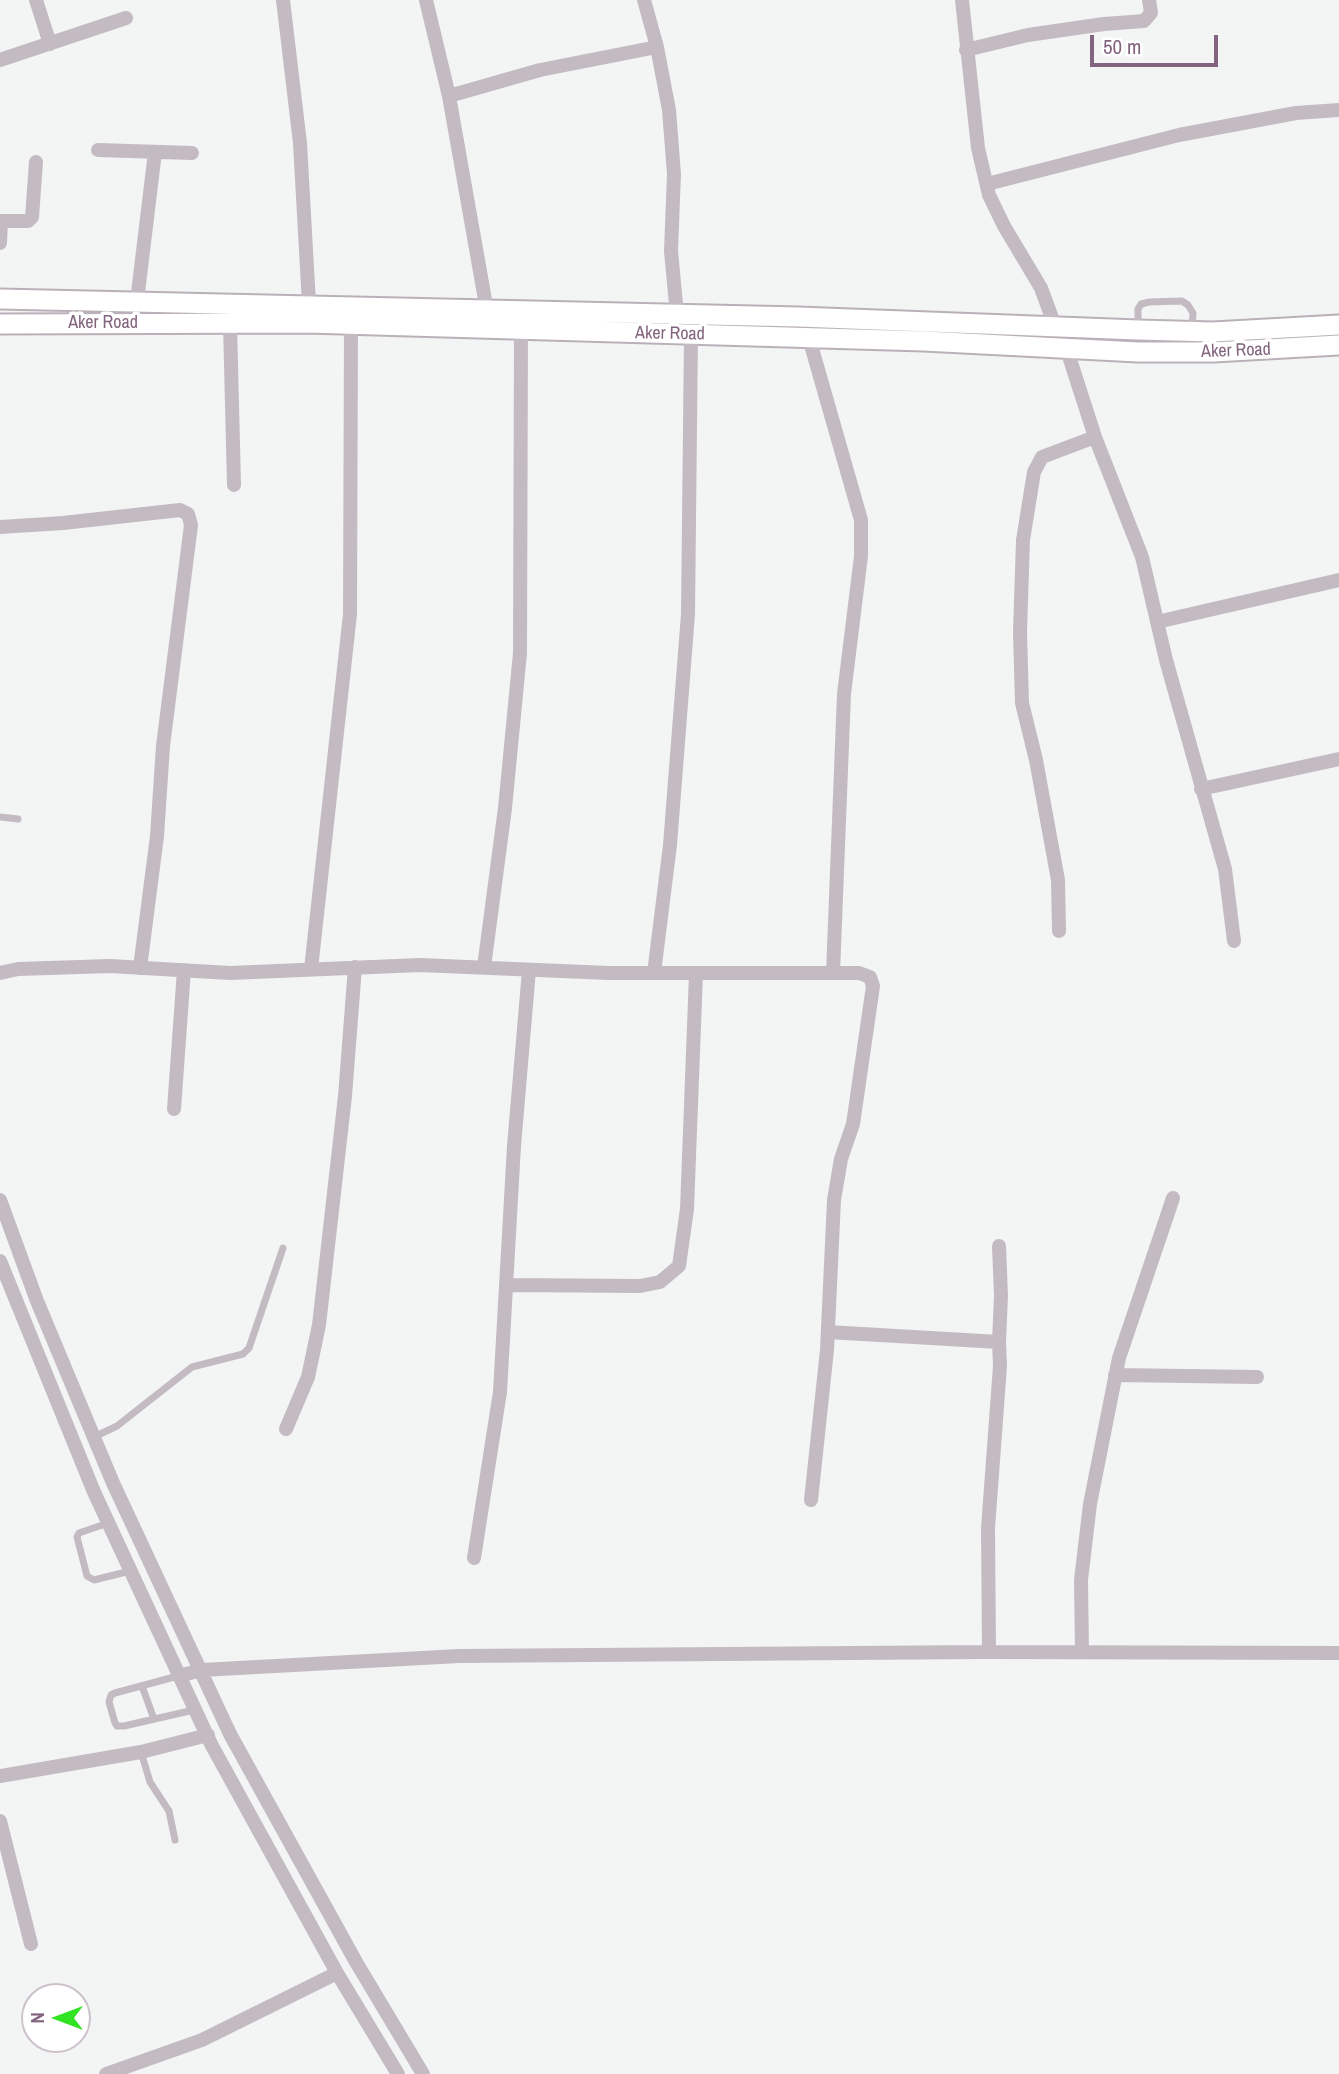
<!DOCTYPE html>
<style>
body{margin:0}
#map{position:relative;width:1339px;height:2074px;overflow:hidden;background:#f2f5f4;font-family:"Archivo Narrow",sans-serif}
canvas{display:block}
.north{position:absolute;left:21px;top:1983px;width:70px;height:70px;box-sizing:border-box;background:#fff;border:2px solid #cdc1cb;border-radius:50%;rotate:270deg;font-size:19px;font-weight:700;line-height:28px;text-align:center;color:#83647e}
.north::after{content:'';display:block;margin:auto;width:24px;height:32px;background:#32e324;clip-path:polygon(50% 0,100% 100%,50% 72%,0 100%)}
.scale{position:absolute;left:1090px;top:35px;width:128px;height:32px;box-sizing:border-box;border:4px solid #83647e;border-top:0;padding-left:9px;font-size:21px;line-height:24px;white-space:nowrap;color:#83647e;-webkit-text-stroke:5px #fff;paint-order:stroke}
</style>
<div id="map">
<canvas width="1339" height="2074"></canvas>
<div class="north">N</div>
<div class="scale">50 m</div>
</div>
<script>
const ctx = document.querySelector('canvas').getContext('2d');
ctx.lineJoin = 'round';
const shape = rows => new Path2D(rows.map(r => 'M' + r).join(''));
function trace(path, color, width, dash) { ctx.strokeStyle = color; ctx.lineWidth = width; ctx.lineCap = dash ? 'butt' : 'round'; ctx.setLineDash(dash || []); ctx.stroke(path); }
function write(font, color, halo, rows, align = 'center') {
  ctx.font = font + ' "Archivo Narrow",sans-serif'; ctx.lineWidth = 7; ctx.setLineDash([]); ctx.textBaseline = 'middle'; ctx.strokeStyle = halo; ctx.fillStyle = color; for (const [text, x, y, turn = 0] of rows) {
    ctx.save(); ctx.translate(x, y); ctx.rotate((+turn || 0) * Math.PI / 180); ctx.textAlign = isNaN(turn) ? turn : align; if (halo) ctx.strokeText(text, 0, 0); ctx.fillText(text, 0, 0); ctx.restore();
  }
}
const secondary = shape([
 [0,299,799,317,1138,330,1213,332,1339,325],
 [0,324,307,323,924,341,1138,352,1214,352,1339,345]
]);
trace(secondary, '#bab0b9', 23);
trace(shape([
 [1138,330,1138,309,1141,304,1149,302,1182,301,1188,305,1193,313,1192,329],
 [0,817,18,819],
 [94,1437,117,1426,192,1367,243,1354,249,1348,283,1248],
 [108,1523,79,1533,77,1537,87,1576,94,1580,130,1571],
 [178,1676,115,1693,111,1695,109,1702,115,1723,117,1726,124,1726,194,1710],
 [142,1686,154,1719],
 [141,1752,150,1782,169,1811,175,1840]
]), '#c4bbc2', 7);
trace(shape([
 [36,0,50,44],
 [283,0,300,143,309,304],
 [426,0,449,96,487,311],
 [644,0,657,47,669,110,674,174,671,251,677,315],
 [962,0,978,148,989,195,1004,226,1041,288,1056,329],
 [966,50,1028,35,1104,24,1144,21,1151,13,1149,0],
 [0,60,126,18],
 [449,96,540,70,657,47],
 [98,150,192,153],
 [987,184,1179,135,1296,113,1339,110],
 [0,221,28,221,32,217,36,162],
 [0,243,1,221],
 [137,301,155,152],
 [230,324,234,485],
 [809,338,861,520,861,556,844,694,833,973],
 [1067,350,1095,437,1142,557,1166,660,1225,869,1234,941],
 [0,527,63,523,180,510,188,514,191,525,163,746,157,836,140,968],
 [1157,622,1339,580],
 [1201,789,1339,759],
 [1059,931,1058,880,1036,760,1022,703,1020,632,1023,540,1034,472,1042,457,1095,437],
 [484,967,505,808,520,653,521,331],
 [311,969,350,614,351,326],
 [0,973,18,969,110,966,230,973,420,965,608,973,859,973,870,977,873,986,853,1124,841,1159,834,1200,827,1350,811,1500],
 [654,973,670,845,688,614,691,334],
 [174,1109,184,970],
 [0,1200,37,1301,113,1483,230,1734,356,1962,423,2074],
 [999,1246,1001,1296,999,1342],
 [0,1261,94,1492,211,1744,337,1973,398,2074],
 [507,1285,640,1286,660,1282,679,1266,687,1209,696,974],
 [828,1332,999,1342,1000,1366,988,1528,989,1652],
 [1115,1375,1257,1377],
 [286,1429,308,1377,319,1325,345,1096,355,967],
 [474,1558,500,1392,514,1146,529,970],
 [1082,1652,1081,1580,1090,1504,1119,1358,1173,1198],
 [178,1676,202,1670,459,1656,984,1652,1339,1653],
 [0,1776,141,1752,208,1735],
 [0,1821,31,1944],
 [106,2074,202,2040,337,1973]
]), '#c4bbc2', 14);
trace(secondary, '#fff', 19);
write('18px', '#83647e', '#fff', [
 ["Aker Road",103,323],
 ["Aker Road",670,334,1],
 ["Aker Road",1236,351,-2]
]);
</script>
